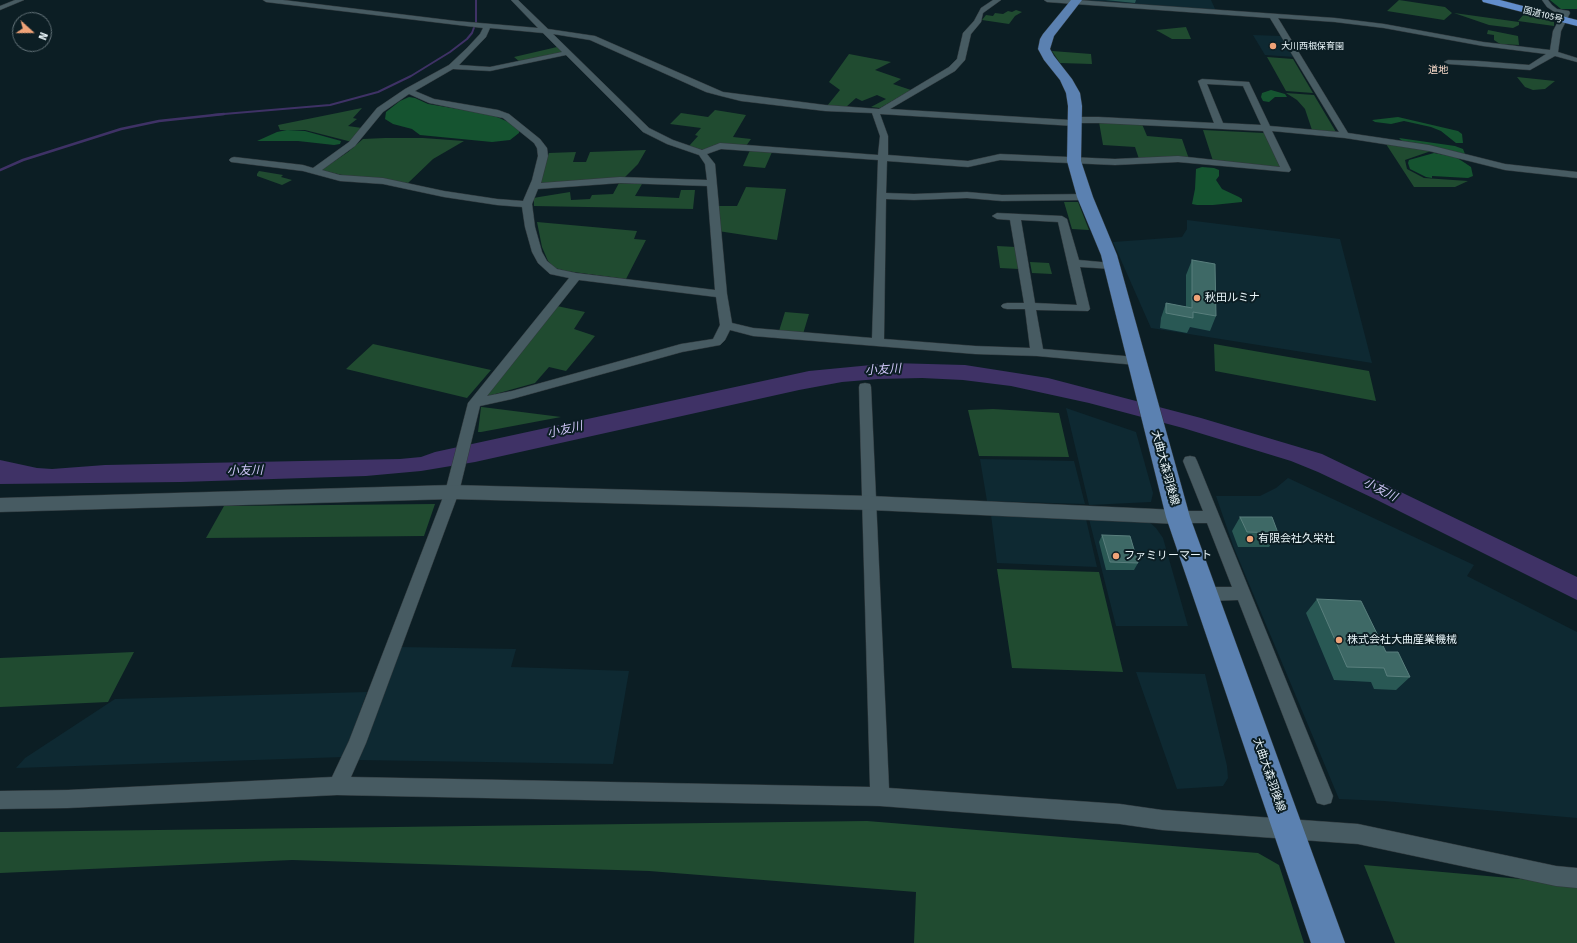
<!DOCTYPE html>
<html>
<head>
<meta charset="utf-8">
<style>
	body { margin:0 }
	#map { position:relative; width:1577px; height:943px; overflow:hidden; background:#0c1e24; font-family:"Fira Sans",sans-serif }
	canvas { display:block }
	.north { position:absolute; left:12px; top:12px; width:40px; height:40px; box-sizing:border-box; background:#0c1e24; border:1px solid #65747a; border-radius:50%; rotate:111deg; font-size:11px; font-weight:700; line-height:16px; text-align:center; color:#eaf6fa }
	.north::after { content:''; display:block; margin:auto; width:14px; height:18px; background:#f0a378; clip-path:polygon(50% 0,100% 100%,50% 72%,0 100%) }
</style>
</head>
<body>
<div id="map">
<canvas width="1577" height="943"></canvas>
<div class="north">N</div>
</div>
<script>
const g = document.querySelector('canvas').getContext('2d');
g.lineJoin = 'round';
function paint(path, color) {
  g.fillStyle = color;
  g.fill(path, 'evenodd');
}
function shape(rows) {
  const path = new Path2D();
  for (const r of rows) {
    path.moveTo(r[0], r[1]);
    for (let i = 2; i < r.length; i += 2) path.lineTo(r[i], r[i + 1]);
  }
  return path;
}
function strokePath(path, color, width, dash) {
  g.strokeStyle = color;
  g.lineWidth = width;
  g.lineCap = dash ? 'butt' : 'round';
  g.setLineDash(dash || []);
  g.stroke(path);
}
function write(font, color, halo, rows, align = 'center') {
  g.font = font + ' "Fira Sans","Noto Sans JP",sans-serif';
  g.lineWidth = 4;
  g.setLineDash([]);
  g.textBaseline = 'middle';
  g.strokeStyle = halo;
  g.fillStyle = color;
  for (const [text, x, y, turn = 0] of rows) {
    g.save();
    g.translate(x, y);
    g.rotate((+turn || 0) * Math.PI / 180);
    g.textAlign = isNaN(turn) ? turn : align;
    if (halo) g.strokeText(text, 0, 0);
    g.fillText(text, 0, 0);
    g.restore();
  }
}
const built = shape([
	[1082,0,1211,0,1216,11,1081,1],
	[1253,35,1281,36,1294,57,1265,55],
	[1187,220,1340,239,1372,363,1151,328,1113,242,1182,237,1187,229],
	[1066,408,1136,432,1153,493,1151,502,1089,505],
	[980,459,1074,461,1085,504,987,501],
	[1288,478,1474,565,1467,576,1577,632,1577,818,1384,801,1339,799,1234,548,1216,496,1260,496,1276,488],
	[991,515,1086,519,1097,567,997,563],
	[1089,519,1148,521,1156,528,1163,538,1188,626,1116,626],
	[400,647,516,649,511,667,629,671,613,764,358,760],
	[1136,672,1205,674,1227,766,1228,778,1223,786,1177,789],
	[367,692,344,757,16,768,25,758,115,699]
]);
const green = shape([
	[1399,0,1445,7,1452,13,1444,20,1387,11],
	[1016,10,1022,12,1015,16,1009,24,982,20,986,15,993,16,995,13,1003,14,1008,11,1012,12],
	[1454,13,1519,22,1519,25,1513,28,1489,25],
	[1524,14,1554,22,1554,26,1518,21],
	[1186,27,1191,39,1172,39,1156,30],
	[1488,30,1518,36,1519,45,1500,44,1494,40,1494,35,1487,34],
	[557,47,562,52,520,62,514,57],
	[1052,51,1091,54,1092,64,1060,63],
	[849,54,891,62,875,70,901,79,893,84,911,90,880,108,871,107,886,99,877,95,862,101,856,98,846,107,827,106,840,90,829,82],
	[1267,57,1293,59,1313,93,1286,91],
	[1517,77,1555,81,1545,89,1533,90,1525,87],
	[1286,93,1314,95,1336,132,1312,130,1305,109,1297,100],
	[362,108,353,118,357,119,348,126,362,128,352,142,305,130,280,130,278,125],
	[715,110,746,115,733,137,751,139,746,146,717,144,703,150,689,146,698,136,695,135,701,128,670,124,681,113,708,117],
	[1099,122,1142,124,1147,136,1182,139,1189,159,1139,159,1135,147,1103,145],
	[1203,130,1264,133,1280,167,1213,161],
	[385,138,423,138,464,141,433,159,408,183,346,176,321,170,348,152,363,139],
	[1386,144,1431,151,1405,160,1407,169,1424,178,1468,181,1455,187,1414,187],
	[646,150,638,164,623,179,538,185,549,153,576,152,573,162,586,162,590,152],
	[750,150,772,152,765,168,743,166],
	[259,171,283,175,281,177,292,180,282,185,257,176,257,174],
	[619,183,642,184,635,196,679,198,681,190,695,190,693,209,534,206,534,198,539,197,570,192,571,200,590,199,592,195,613,194],
	[746,187,786,189,777,240,718,231,717,206,737,206],
	[1064,202,1078,202,1089,230,1072,229],
	[537,222,637,231,634,239,646,240,626,279,566,271,555,268,548,261,542,247],
	[997,246,1016,247,1019,269,1000,268],
	[1030,262,1049,263,1052,274,1032,273],
	[557,306,585,312,574,329,595,336,566,371,549,367,535,383,481,398],
	[785,312,809,314,803,334,779,331],
	[373,344,491,370,467,398,346,369],
	[1214,344,1369,371,1376,401,1215,371],
	[481,407,482,407,561,417,481,432,478,432],
	[993,409,1059,413,1069,457,979,456,968,410],
	[435,504,424,536,206,538,224,506],
	[997,569,1099,572,1123,672,1012,668],
	[134,652,108,702,0,707,0,658],
	[867,821,1258,853,1279,865,1304,943,914,943,916,892,649,871,292,860,0,873,0,832],
	[1364,865,1577,884,1577,943,1395,943]
]);
const forest = shape([
	[1550,0,1577,0,1577,9,1561,9],
	[1271,90,1285,94,1287,97,1275,97,1269,102,1263,101,1261,97,1262,93],
	[409,97,415,98,428,104,482,113,497,117,513,124,519,130,519,133,510,140,492,142,420,135,412,129,393,124,385,119,386,112,400,101],
	[1398,117,1458,131,1462,134,1463,143,1456,143,1441,131,1431,127,1404,121,1391,124,1375,122,1372,120],
	[287,130,305,131,341,141,340,144,334,145,298,141,257,141,277,132],
	[1399,138,1455,146,1463,149,1465,154,1402,141],
	[1434,153,1455,157,1462,161,1471,167,1473,176,1468,178,1432,176,1432,178,1426,177,1410,169,1408,163,1409,160],
	[1202,167,1214,168,1219,170,1219,176,1216,180,1222,189,1239,197,1242,199,1242,202,1213,205,1197,205,1192,204,1195,189,1196,169]
]);
const water = shape([
	[892,363,965,365,1048,378,1201,418,1322,454,1577,577,1577,600,1375,499,1318,472,1291,461,1183,428,1089,403,1011,386,963,380,922,378,878,379,842,382,799,390,475,462,421,471,366,476,181,482,0,484,0,460,37,468,52,469,105,465,400,459,421,457,435,452,809,371]
]);
const streamFar1 = shape([
	[212,115,330,105,378,92,411,76,450,52,467,39,472,33,476,22,476,0]
]);
const stream = shape([
	[0,170,23,160,121,129,159,121,224,114]
]);
const minor = shape([
	[15,0,24,0,0,10,0,6,15,0],
	[263,0,283,0,456,21,538,28,511,0,518,0,548,29,595,36,723,92,825,105,879,109,949,67,957,59,963,33,974,21,981,8,993,0,1001,0,983,13,981,22,971,34,965,60,955,71,890,109,1070,120,1074,117,1099,117,1214,123,1198,81,1202,79,1249,82,1270,126,1339,132,1270,18,1047,2,1044,0,1077,0,1335,18,1384,24,1483,42,1550,50,1553,31,1562,14,1553,11,1547,7,1542,0,1548,0,1552,5,1557,9,1569,11,1570,13,1561,31,1558,52,1577,58,1577,62,1555,56,1530,70,1448,64,1444,62,1448,60,1478,61,1529,65,1546,54,1483,46,1384,28,1335,22,1278,18,1348,133,1429,145,1505,164,1577,172,1577,178,1505,170,1429,151,1345,138,1272,131,1291,170,1289,172,1178,162,1115,165,1000,160,968,167,887,161,886,193,914,194,967,192,1002,195,1085,194,1090,197,1085,200,1002,201,967,198,914,200,886,199,884,339,975,346,1030,348,1025,309,1007,309,1003,308,1001,306,1003,304,1007,303,1024,303,1010,220,997,219,992,216,997,213,1062,216,1067,219,1079,260,1112,263,1117,266,1112,269,1080,267,1090,309,1088,311,1036,310,1043,349,1136,357,1140,358,1142,361,1140,364,1136,365,1037,356,975,354,753,336,730,330,725,340,720,345,682,352,512,399,480,406,459,492,366,743,351,777,870,787,859,387,860,384,865,383,870,384,871,387,889,788,1120,804,1162,810,1358,824,1556,866,1577,868,1577,888,1556,886,1358,844,1162,830,1120,824,880,806,337,795,68,808,0,809,0,791,68,790,332,777,349,741,445,492,468,403,569,278,550,274,538,263,532,252,525,227,522,207,497,205,444,197,383,184,340,181,303,171,231,162,229,160,231,158,234,157,303,165,313,168,349,142,377,108,405,89,449,65,467,48,480,34,483,28,266,2,263,0],
	[490,28,543,33,562,52,490,67,459,65,486,37,490,28],
	[553,34,590,40,706,92,721,96,741,101,825,111,872,113,880,136,878,155,720,143,702,150,673,140,649,128,553,34],
	[566,55,643,132,667,144,699,155,705,164,707,180,620,177,541,183,548,156,547,148,540,139,509,114,498,110,434,99,415,91,453,69,490,71,566,55],
	[1207,84,1243,86,1261,125,1223,123,1207,84],
	[409,94,429,103,503,118,534,143,537,148,538,156,532,180,523,201,497,199,444,191,383,178,340,175,322,170,355,146,383,112,409,94],
	[880,114,1074,126,1077,125,1078,123,1099,123,1263,131,1280,167,1178,156,1115,159,1000,154,968,161,888,155,888,136,880,114],
	[721,149,878,160,872,338,753,328,732,323,727,294,715,164,707,154,721,149],
	[620,183,707,186,715,290,576,273,557,269,547,261,542,252,535,227,532,204,538,189,620,183],
	[1021,220,1058,222,1077,305,1035,303,1021,220],
	[579,280,716,297,720,325,713,339,681,344,512,391,487,396,579,280],
	[1190,456,1195,457,1197,461,1333,796,1331,803,1324,805,1317,803,1238,600,1206,601,1200,599,1198,594,1200,589,1206,587,1232,587,1207,523,1178,523,1173,521,1171,517,1173,513,1178,511,1203,511,1183,461,1185,457,1190,456]
]);
const tertiary = shape([
	[452,485,870,496,1178,510,1185,512,1187,517,1185,522,1178,524,870,510,452,499,0,512,0,498,452,485]
]);
const primary = shape([
	[1071,0,1082,0,1054,36,1050,49,1054,56,1072,79,1080,93,1082,106,1081,161,1093,197,1117,255,1190,517,1345,943,1311,943,1166,517,1101,255,1077,197,1067,161,1068,106,1066,93,1060,80,1044,60,1038,49,1040,39,1043,34,1071,0]
]);
const trunk = shape([
	[1482,0,1500,0,1577,20,1577,26,1483,2,1482,0]
]);
const wall = shape([
	[1105,0,1136,0,1135,3],
	[1192,260,1216,316,1210,331,1190,327,1187,333,1160,328,1161,318,1166,303,1186,307,1186,275],
	[1240,517,1278,533,1269,547,1238,547,1232,531],
	[1102,535,1138,563,1134,570,1106,570,1099,542],
	[1317,599,1386,652,1410,677,1396,690,1374,689,1371,682,1334,680,1306,613]
]);
const building = shape([
	[1192,260,1215,264,1216,316,1193,312,1193,318,1166,313,1166,303,1192,308,1192,260],
	[1240,517,1272,517,1278,533,1247,532,1240,517],
	[1102,535,1130,536,1138,563,1110,562,1102,535],
	[1317,599,1361,601,1386,652,1398,652,1410,677,1387,676,1384,668,1347,667,1317,599]
]);
const markers = [
	[1273,46,4,"#f0a378"],
	[1197,298,4,"#f0a378"],
	[1250,539,4,"#f0a378"],
	[1116,556,4,"#f0a378"],
	[1339,640,4,"#f0a378"]
];
const farStreetnames = [
	["国道105号",1543,15,14]
];
const farPoinames = [
	["大川西根保育園",1281,46]
];
const farNeighbourhoodnames = [
	["道地",1438,70]
];
const poiNames = [
	["秋田ルミナ",1205,298],
	["有限会社久栄社",1258,539],
	["ファミリーマート",1124,556],
	["株式会社大曲産業機械",1347,640]
];
const streetNames = [
	["大曲大森羽後線",1165,468,75],
	["大曲大森羽後線",1269,775,71]
];
const waterNames = [
	["小友川",883,370,-4],
	["小友川",565,430,-13],
	["小友川",245,471,-1],
	["小友川",1380,490,27]
];
paint(built, '#0e2932');
paint(green, '#204b30');
paint(forest, '#155430');
paint(water, '#3f3266');
strokePath(streamFar1, '#3f3266', 2);
strokePath(stream, '#3f3266', 2.5);
strokePath(minor, '#2f383c', 1);
strokePath(tertiary, '#2f383c', 1);
strokePath(primary, '#2f383c', 1);
strokePath(trunk, '#2f383c', 1);
paint(minor, '#475b62');
paint(tertiary, '#475b62');
paint(primary, '#5b81b1');
paint(trunk, '#628ecc');
paint(wall, '#295854');
paint(building, '#3e6966');
strokePath(building, '#597f7d', 1);
for (const [x, y, r, color] of markers) {
  const dot = new Path2D();
  dot.arc(x, y, r, 0, 2 * Math.PI);
  g.fillStyle = color;
  g.fill(dot);
  strokePath(dot, '#0c1e24', 1.5);
}
write('9px', '#eaf6fa', '#0c1e24', farStreetnames);
write('9px', '#eaf6fa', '#0c1e24', farPoinames, 'left');
write('10px', '#f7d9c9', '#0c1e24', farNeighbourhoodnames);
write('11px', '#eaf6fa', '#0c1e24', poiNames, 'left');
write('11px', '#eaf6fa', '#0c1e24', streetNames);
write('italic 12px', '#d0c7f9', '#0c1e24', waterNames);
</script>
</body>
</html>
